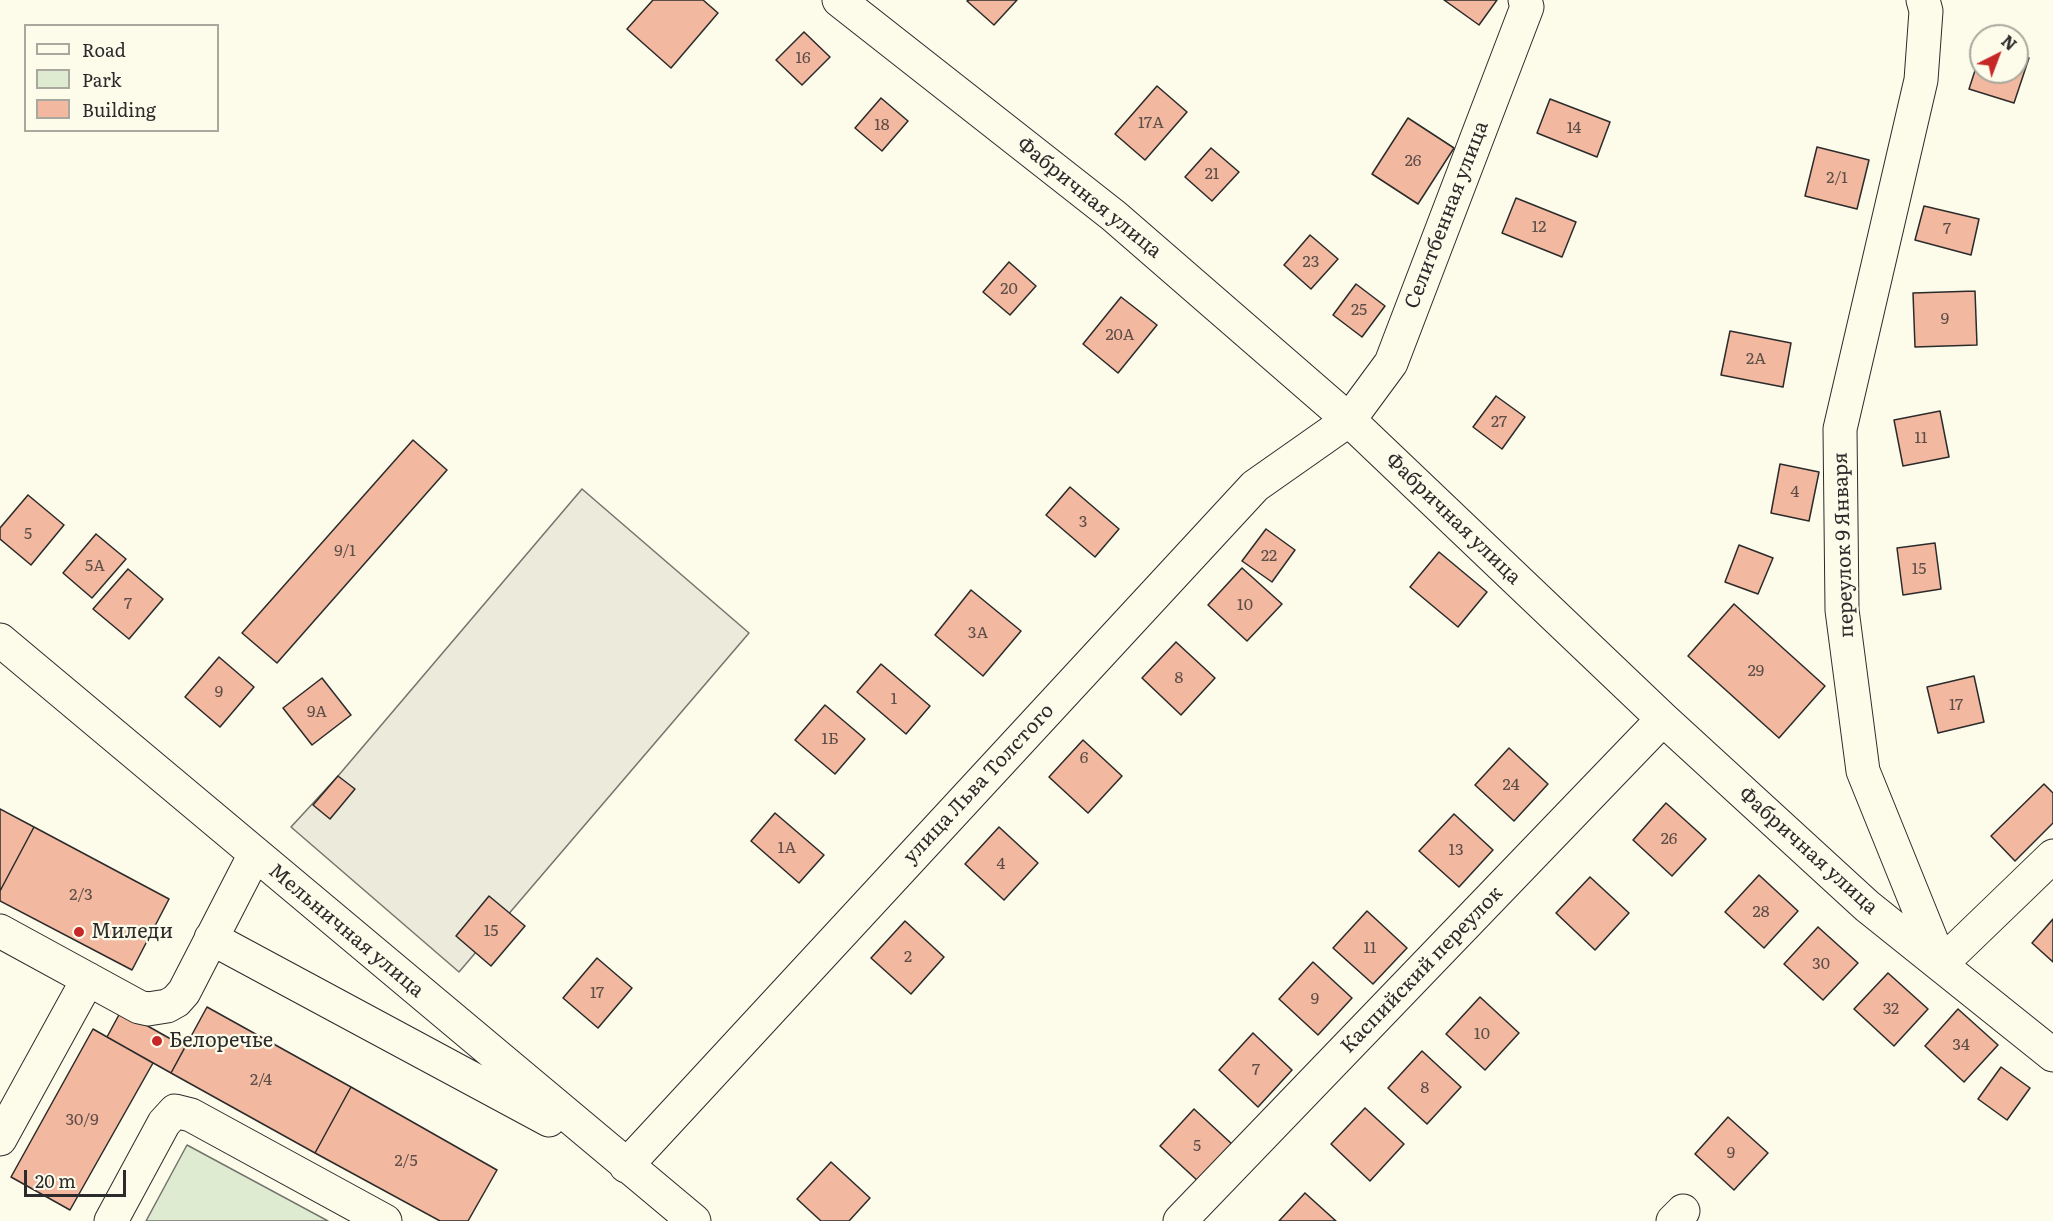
<!DOCTYPE html>
<html>
<head>
<meta charset="utf-8">
<style>
	body { margin:0 }
	#map { position:relative; width:2053px; height:1221px; overflow:hidden; background:#fdfbea; font-family:Literata,serif }
	canvas { display:block }
	.legend { position:absolute; left:24px; top:24px; width:195px; height:108px; box-sizing:border-box; background:#fdfbea; border:2px solid #a9a89e; margin:0; padding:8px 10px; list-style:none; font-size:18px; color:#2b2b2b }
	.legend li { display:flex; align-items:center; gap:12px; height:30px }
	.legend b { width:30px; border:2px solid #a9a89e }
	.north { position:absolute; left:1969px; top:24px; width:60px; height:60px; box-sizing:border-box; background:#fdfbea; border:2px solid #a9a89e; border-radius:50%; rotate:42deg; font-size:16px; font-weight:700; line-height:24px; text-align:center; color:#2b2b2b }
	.north::after { content:''; display:block; margin:auto; width:21px; height:27px; background:#c62828; clip-path:polygon(50% 0,100% 100%,50% 72%,0 100%) }
	.scale { position:absolute; left:24px; top:1170px; width:102px; height:27px; box-sizing:border-box; border:3px solid #2b2b2b; border-top:0; padding-left:8px; font-size:18px; line-height:21px; white-space:nowrap; color:#2b2b2b; -webkit-text-stroke:4px #fdfbea; paint-order:stroke }
</style>
</head>
<body>
<div id="map">
<canvas width="2053" height="1221"></canvas>
<ul class="legend">
<li><b style="height:8px;background:#fdfbea"></b>Road</li>
<li><b style="height:16px;background:#deebd1"></b>Park</li>
<li><b style="height:16px;background:#f2b8a0"></b>Building</li>
</ul>
<div class="north">N</div>
<div class="scale">20 m</div>
</div>
<script>
const g = document.querySelector('canvas').getContext('2d');
g.lineJoin = 'round';
function paint(path, color) {
  g.fillStyle = color;
  g.fill(path, 'evenodd');
}
function shape(rows) {
  const path = new Path2D();
  for (const r of rows) {
    path.moveTo(r[0], r[1]);
    for (let i = 2; i < r.length; i += 2) path.lineTo(r[i], r[i + 1]);
  }
  return path;
}
function strokePath(path, color, width, dash) {
  g.strokeStyle = color;
  g.lineWidth = width;
  g.lineCap = dash ? 'butt' : 'round';
  g.setLineDash(dash || []);
  g.stroke(path);
}
function write(font, color, halo, rows, align = 'center') {
  g.font = font + ' Literata,serif';
  g.lineWidth = 4.5;
  g.setLineDash([]);
  g.textBaseline = 'middle';
  g.strokeStyle = halo;
  g.fillStyle = color;
  for (const [text, x, y, turn = 0] of rows) {
    g.save();
    g.translate(x, y);
    g.rotate((+turn || 0) * Math.PI / 180);
    g.textAlign = isNaN(turn) ? turn : align;
    if (halo) g.strokeText(text, 0, 0);
    g.fillText(text, 0, 0);
    g.restore();
  }
}
const green = shape([
	[187,1145,328,1221,146,1221,187,1145]
]);
const parking = shape([
	[582,489,749,633,459,972,291,827,338,776,582,489]
]);
const building = shape([
	[653,0,703,0,718,13,671,68,627,29,653,0],
	[969,0,1017,0,994,25,967,1,969,0],
	[1444,0,1497,0,1479,25,1444,0],
	[804,32,830,57,802,85,776,60,804,32],
	[1981,52,1981,72,2017,72,2017,55,2029,58,2014,103,1969,89,1981,52],
	[1157,86,1187,112,1145,160,1115,134,1157,86],
	[881,98,908,121,882,151,855,128,881,98],
	[1550,99,1610,122,1597,157,1537,133,1550,99],
	[1408,118,1454,148,1418,204,1372,174,1408,118],
	[1817,147,1869,160,1857,209,1805,196,1817,147],
	[1211,148,1239,172,1212,201,1185,177,1211,148],
	[1516,198,1576,222,1562,257,1502,233,1516,198],
	[1924,206,1979,219,1971,255,1915,240,1924,206],
	[1310,235,1338,259,1311,289,1284,265,1310,235],
	[1009,262,1036,286,1010,315,983,292,1009,262],
	[1356,284,1385,306,1362,337,1333,315,1356,284],
	[1975,291,1977,345,1915,347,1913,293,1975,291],
	[1121,297,1157,325,1118,373,1083,344,1121,297],
	[1730,331,1791,343,1783,387,1721,375,1730,331],
	[1496,396,1525,417,1502,449,1473,427,1496,396],
	[1940,411,1949,457,1903,466,1894,420,1940,411],
	[413,440,447,470,277,663,242,633,413,440],
	[1780,464,1819,472,1809,521,1771,513,1780,464],
	[1070,487,1119,529,1095,557,1046,515,1070,487],
	[28,495,64,525,31,565,0,539,0,528,28,495],
	[1266,529,1295,550,1272,582,1242,561,1266,529],
	[96,534,126,559,92,598,63,573,96,534],
	[1935,543,1941,589,1903,595,1897,548,1935,543],
	[1739,545,1773,558,1758,594,1725,582,1739,545],
	[1439,552,1487,592,1458,627,1410,587,1439,552],
	[1242,568,1282,604,1247,641,1208,605,1242,568],
	[128,569,163,599,129,639,93,609,128,569],
	[971,590,1021,631,983,676,935,635,971,590],
	[1734,604,1825,686,1779,738,1688,656,1734,604],
	[1176,642,1215,678,1181,715,1142,678,1176,642],
	[219,657,254,687,220,727,185,697,219,657],
	[881,664,930,706,906,734,857,692,881,664],
	[1974,676,1984,722,1938,733,1927,687,1974,676],
	[322,678,351,715,312,745,283,708,322,678],
	[825,705,865,739,835,774,795,740,825,705],
	[1083,740,1122,776,1088,813,1049,777,1083,740],
	[1509,748,1548,784,1514,821,1475,785,1509,748],
	[338,776,355,789,330,819,313,805,338,776],
	[2044,784,2053,793,2053,823,2015,861,1991,836,2044,784],
	[1666,803,1706,839,1672,876,1633,840,1666,803],
	[0,809,34,827,0,891,0,809],
	[775,813,824,855,799,883,751,841,775,813],
	[1454,814,1493,850,1459,887,1419,851,1454,814],
	[34,827,169,899,132,970,0,901,0,891,34,827],
	[999,827,1038,863,1004,900,965,864,999,827],
	[1759,875,1798,911,1764,948,1725,912,1759,875],
	[1590,877,1629,913,1595,950,1556,913,1590,877],
	[489,896,525,926,491,966,456,936,489,896],
	[1367,911,1407,948,1373,984,1333,948,1367,911],
	[2053,919,2053,962,2032,943,2053,919],
	[905,921,944,957,911,994,871,958,905,921],
	[1818,927,1858,963,1823,1000,1784,964,1818,927],
	[597,958,632,988,598,1028,563,998,597,958],
	[1313,962,1352,998,1318,1035,1279,999,1313,962],
	[1888,973,1928,1009,1894,1046,1854,1009,1888,973],
	[1480,997,1519,1033,1485,1070,1446,1034,1480,997],
	[207,1007,351,1087,315,1153,171,1073,207,1007],
	[1958,1009,1998,1045,1964,1082,1925,1046,1958,1009],
	[121,1011,185,1047,171,1073,107,1037,121,1011],
	[93,1029,153,1063,70,1210,11,1177,93,1029],
	[1253,1033,1292,1070,1258,1107,1219,1070,1253,1033],
	[1422,1051,1461,1087,1427,1124,1388,1088,1422,1051],
	[2001,1067,2030,1088,2007,1120,1978,1099,2001,1067],
	[351,1087,497,1170,468,1221,440,1221,315,1153,351,1087],
	[1365,1108,1404,1144,1370,1181,1331,1144,1365,1108],
	[1194,1109,1233,1145,1199,1182,1160,1146,1194,1109],
	[1728,1117,1768,1153,1734,1190,1695,1154,1728,1117],
	[831,1162,870,1198,849,1221,821,1221,797,1199,831,1162],
	[1305,1193,1336,1221,1279,1221,1305,1193]
]);
const minor = shape([
	[839,0,1114,216,1349,420,1663,719,1867,906,2053,1055],
	[1923,0,1926,11,1921,80,1840,429,1842,610,1863,771,1941,964,2053,856],
	[0,640,694,1221],
	[0,931,139,1007,148,1009,167,1006,176,1001,184,992,255,854],
	[211,938,549,1120],
	[0,1139,88,979],
	[626,1166,1255,486,1349,420,1391,363,1527,7,1525,0],
	[111,1221,164,1123,175,1111,191,1115,385,1221],
	[1180,1221,1663,719],
	[1673,1221,1683,1211]
]);
const markers = [
	[79,932,6,"#c62828"],
	[157,1041,6,"#c62828"]
];
const numberNames = [
	["16",803,58],
	["17А",1151,123],
	["18",882,125],
	["14",1574,128],
	["26",1413,161],
	["21",1212,174],
	["2/1",1837,178],
	["12",1539,227],
	["7",1947,229],
	["23",1311,262],
	["20",1009,289],
	["25",1359,310],
	["9",1945,319],
	["20А",1120,335],
	["2А",1756,359],
	["27",1499,422],
	["11",1921,438],
	["4",1795,492],
	["3",1083,522],
	["5",28,534],
	["9/1",345,551],
	["22",1269,556],
	["5А",95,566],
	["15",1919,569],
	["7",128,604],
	["10",1245,605],
	["3А",978,633],
	["29",1756,671],
	["8",1179,678],
	["9",219,692],
	["1",894,699],
	["17",1956,705],
	["9А",317,712],
	["1Б",830,739],
	["6",1084,758],
	["24",1511,785],
	["26",1669,839],
	["1А",787,848],
	["13",1456,850],
	["4",1001,864],
	["2/3",81,895],
	["28",1761,912],
	["15",491,931],
	["11",1370,948],
	["2",908,957],
	["30",1821,964],
	["17",597,993],
	["9",1315,999],
	["32",1891,1009],
	["10",1482,1034],
	["34",1961,1045],
	["7",1256,1070],
	["2/4",261,1080],
	["8",1425,1088],
	["30/9",82,1120],
	["5",1197,1146],
	["9",1731,1153],
	["2/5",406,1161]
];
const streetNames = [
	["Фабричная улица",1089,198,39],
	["Селитбенная улица",1447,215,-69],
	["Фабричная улица",1453,519,44],
	["переулок 9 Января",1844,545,-92],
	["улица Льва Толстого",979,784,-47],
	["Фабричная улица",1808,851,42],
	["Мельничная улица",346,931,40],
	["Каспийский переулок",1422,970,-46]
];
const poiNames = [
	["Миледи",91,932],
	["Белоречье",169,1041]
];
paint(green, '#deebd1');
strokePath(green, '#74746e', 1.5);
paint(parking, '#eceadb');
strokePath(parking, '#74746e', 1.5);
paint(building, '#f2b8a0');
strokePath(building, '#2b2b2b', 1.5);
strokePath(minor, '#2b2b2b', 35);
strokePath(minor, '#fdfbea', 33);
for (const [x, y, r, color] of markers) {
  const dot = new Path2D();
  dot.arc(x, y, r, 0, 2 * Math.PI);
  g.fillStyle = color;
  g.fill(dot);
  strokePath(dot, '#fdfbea', 2);
}
write('16px', '#5d4e48', null, numberNames);
write('20px', '#2b2b2b', '#fdfbea', streetNames);
write('20px', '#2b2b2b', '#fdfbea', poiNames, 'left');
</script>
</body>
</html>
